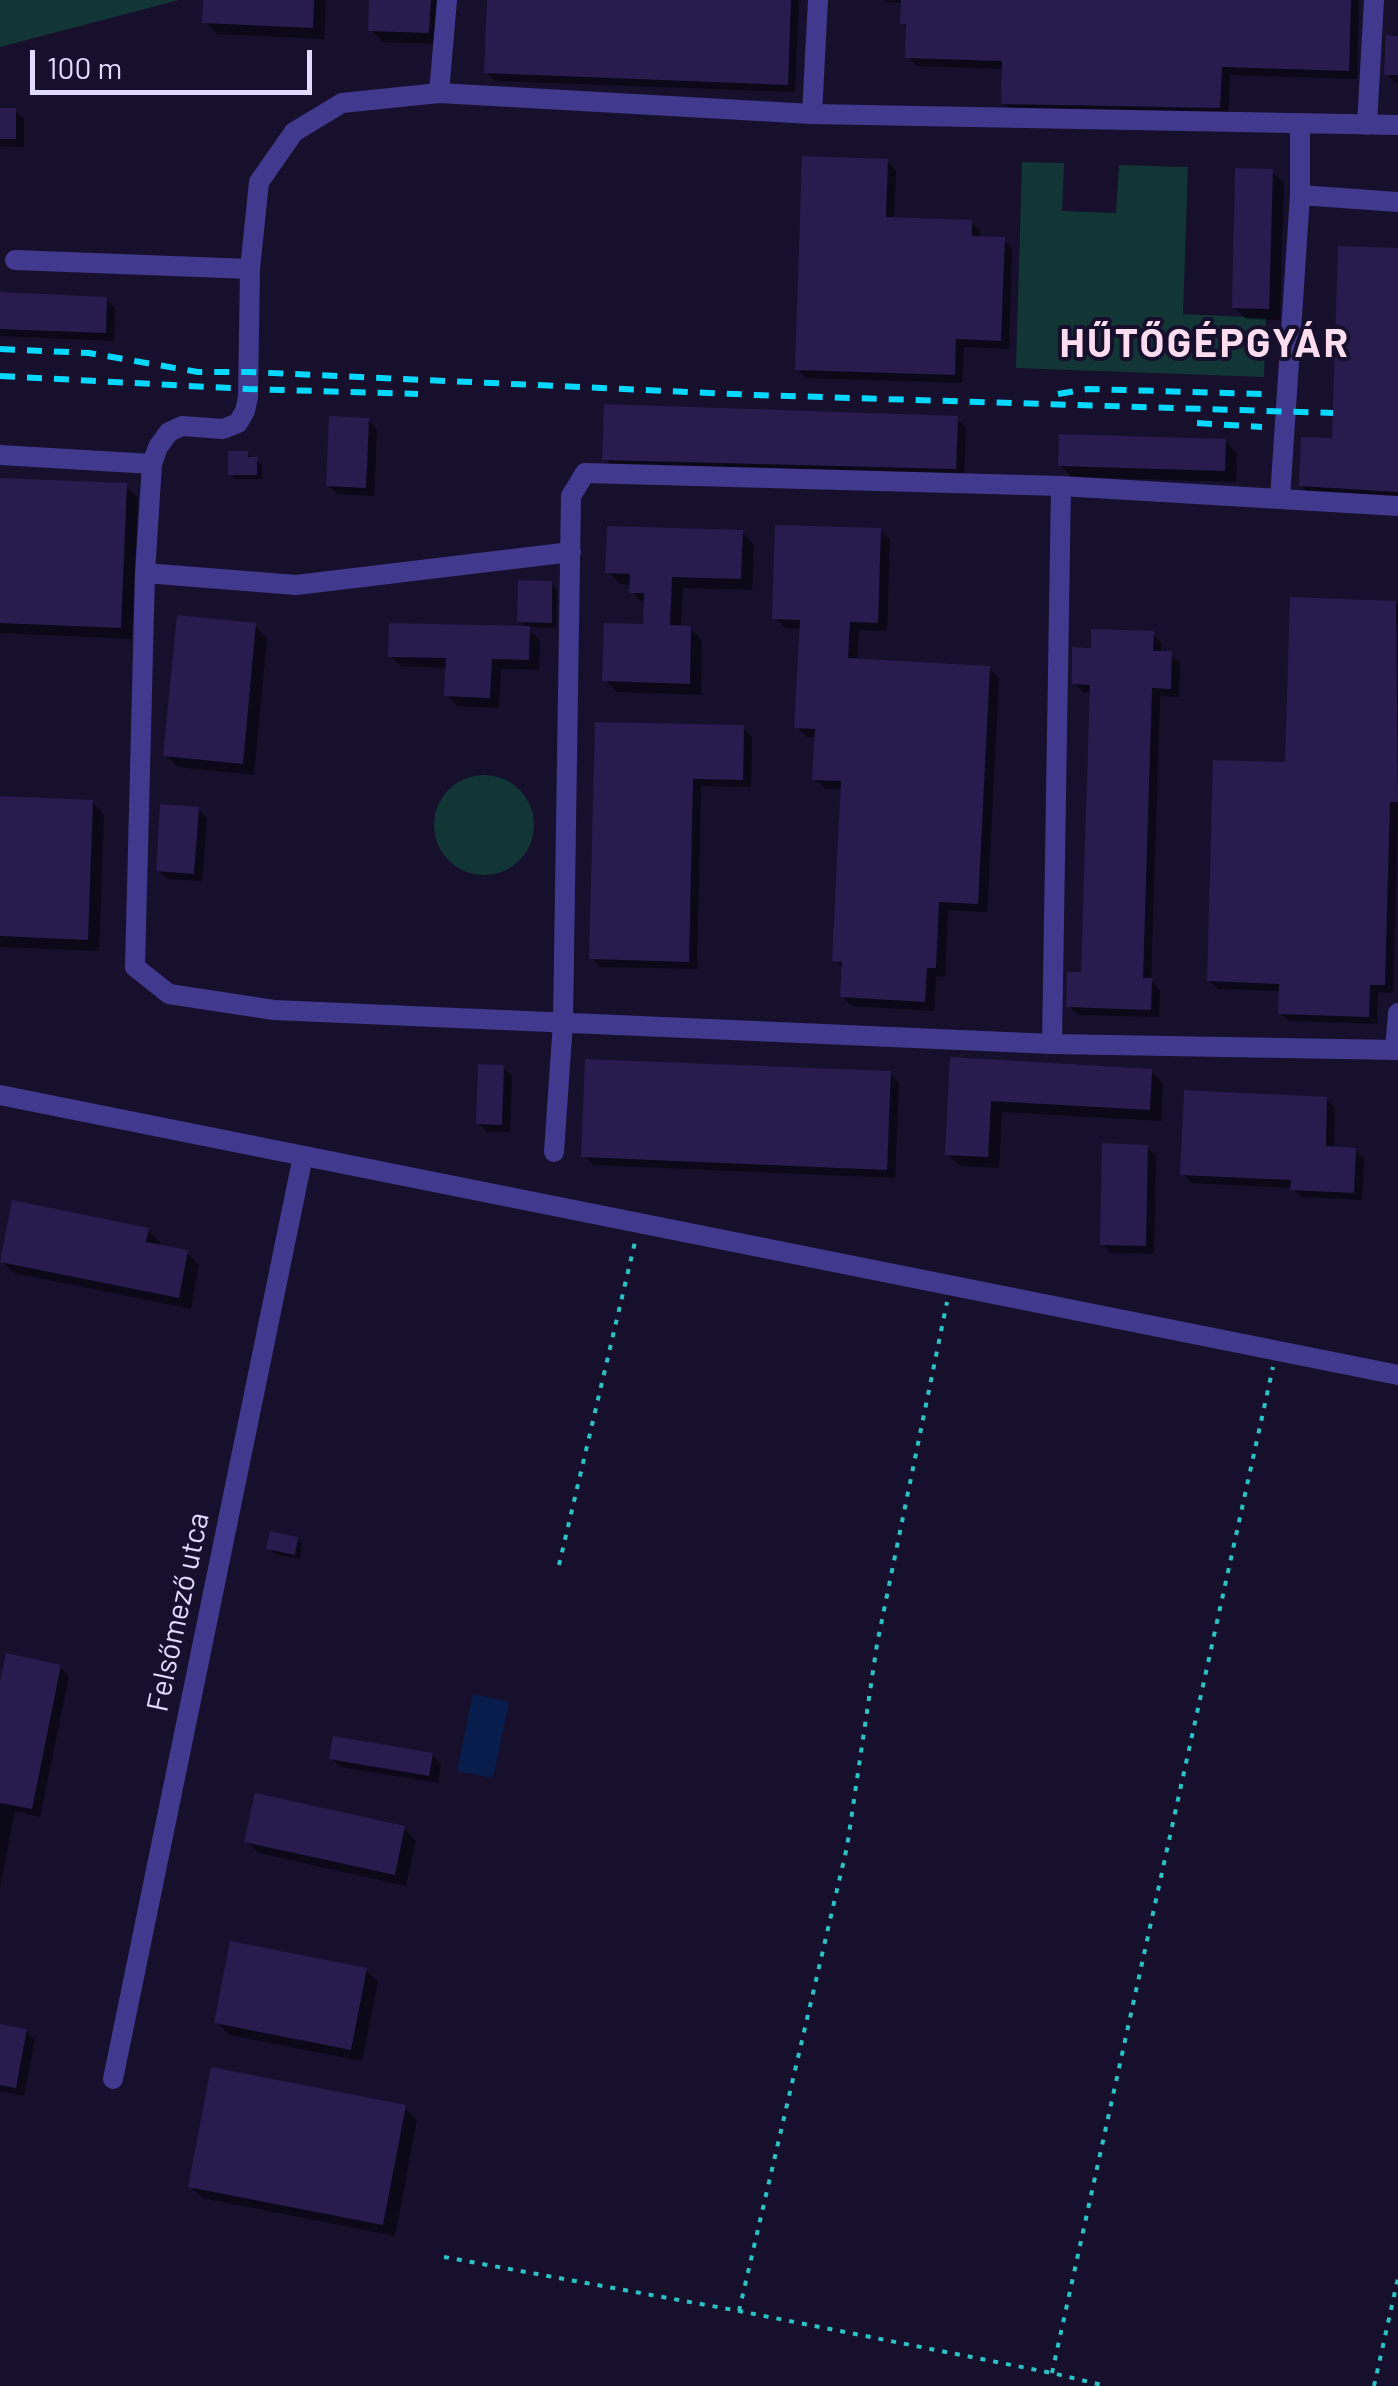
<!DOCTYPE html>
<html>
<head>
<meta charset="utf-8">
<style>
	body { margin:0 }
	#map { position:relative; width:1398px; height:2386px; overflow:hidden; background:#16102c; font-family:Barlow,sans-serif }
	canvas { display:block }
	.scale { position:absolute; left:30px; top:50px; width:282px; height:45px; box-sizing:border-box; border:5px solid #e1dbff; border-top:0; padding-left:12px; font-size:30px; line-height:35px; white-space:nowrap; color:#e1dbff; -webkit-text-stroke:8px #16102c; paint-order:stroke }
</style>
</head>
<body>
<div id="map">
<canvas width="1398" height="2386"></canvas>
<div class="scale">100 m</div>
</div>
<script>
const g = document.querySelector('canvas').getContext('2d');
g.lineJoin = 'round';
function paint(path, color) {
  g.fillStyle = color;
  g.fill(path, 'evenodd');
}
function shape(rows) {
  const path = new Path2D();
  for (const r of rows) {
    if (r.length === 3) {
      path.moveTo(r[0] + r[2], r[1]);
      path.arc(r[0], r[1], r[2], 0, 2 * Math.PI);
      continue;
    }
    path.moveTo(r[0], r[1]);
    for (let i = 2; i < r.length; i += 2) path.lineTo(r[i], r[i + 1]);
  }
  return path;
}
function strokePath(path, color, width, dash) {
  g.strokeStyle = color;
  g.lineWidth = width;
  g.lineCap = dash ? 'butt' : 'round';
  g.setLineDash(dash || []);
  g.stroke(path);
}
function write(font, color, halo, rows, align = 'center') {
  g.font = font + ' Barlow,sans-serif';
  g.lineWidth = 8;
  g.setLineDash([]);
  g.textBaseline = 'middle';
  g.strokeStyle = halo;
  g.fillStyle = color;
  for (const [text, x, y, turn = 0] of rows) {
    g.save();
    g.translate(x, y);
    g.rotate((+turn || 0) * Math.PI / 180);
    g.textAlign = isNaN(turn) ? turn : align;
    if (halo) g.strokeText(text, 0, 0);
    g.fillText(text, 0, 0);
    g.restore();
  }
}
const green = shape([
	[0,0,179,0,0,47],
	[1022,162,1064,163,1062,211,1116,213,1119,165,1188,167,1183,314,1266,318,1264,377,1016,368],
	[484,825,50]
]);
const water = shape([
	[473,1694,509,1702,493,1778,457,1771]
]);
const shadow = shape([
	[206,0,326,0,324,39,217,34,205,22],
	[372,0,442,0,441,44,383,42,371,30],
	[489,0,799,0,795,92,495,81,487,72],
	[884,0,1359,0,1357,79,1230,75,1228,116,1012,112,1003,103,1004,69,917,66,908,57,909,29,903,23,903,3,886,2],
	[1398,38,1398,83,1395,82,1386,74],
	[0,110,15,111,24,119,24,147,0,146],
	[887,162,896,170,894,219,971,222,980,231,980,239,1003,240,1012,248,1009,349,964,347,962,383,806,378,798,369],
	[1272,171,1284,183,1280,320,1246,319,1234,307],
	[1398,251,1398,499,1310,494,1301,485,1334,441],
	[0,295,106,299,115,308,114,341,0,336],
	[957,419,966,428,964,477,614,468,605,459],
	[368,420,377,429,374,496,337,494,329,485],
	[1225,441,1237,453,1236,482,1072,477,1060,465],
	[247,454,262,465,262,479,236,479,230,474],
	[0,480,126,486,138,498,132,639,0,633],
	[880,530,890,540,887,631,859,630,857,661,989,668,999,678,987,912,948,910,945,977,936,976,934,1011,852,1006,842,996,844,969,835,960,843,789,825,789,815,779,817,737,807,737,797,727,802,629,785,628,775,618],
	[742,532,754,545,752,590,683,588,681,628,690,628,702,640,701,695,617,692,605,680,645,627,644,604,632,592,632,585,620,584,608,572],
	[551,583,557,589,556,628,527,627,540,640,539,670,501,669,499,708,457,706,447,695,448,668,401,666,390,656,527,629,520,621],
	[1395,603,1398,606,1398,816,1393,993,1378,992,1377,1024,1289,1021,1280,1013,1281,991,1218,989,1209,980,1288,765],
	[255,626,267,638,254,775,178,767,166,755],
	[1152,633,1161,642,1161,653,1171,654,1180,663,1179,697,1160,696,1151,981,1160,990,1159,1017,1078,1015,1069,1006,1084,975,1092,692,1083,692,1074,683,1093,650],
	[597,724,743,728,752,737,751,787,701,786,697,969,600,967,592,958],
	[0,799,92,802,104,815,99,951,0,947],
	[198,809,207,818,202,881,167,879,158,870],
	[953,1060,1151,1071,1163,1083,1161,1121,1002,1112,999,1168,960,1166,947,1154],
	[503,1067,512,1076,510,1132,487,1132,478,1123],
	[890,1074,899,1082,895,1178,593,1165,584,1156],
	[1326,1099,1335,1108,1334,1149,1355,1150,1364,1159,1362,1200,1302,1197,1292,1188,1191,1183,1183,1174],
	[1147,1147,1156,1156,1154,1254,1111,1253,1102,1244],
	[147,1230,160,1242,159,1247,187,1253,199,1265,191,1309,14,1273,2,1261],
	[297,1539,302,1544,300,1559,275,1554,269,1548],
	[60,1667,69,1676,40,1817,15,1811,0,1888,0,1694],
	[432,1755,441,1764,438,1783,340,1767,332,1758],
	[404,1828,416,1841,406,1886,259,1853,247,1841],
	[366,1970,378,1982,362,2061,229,2035,217,2022],
	[0,2026,26,2031,35,2040,24,2096,0,2091],
	[405,2108,417,2120,395,2236,202,2198,190,2186]
]);
const building = shape([
	[203,0,314,0,313,28,202,23],
	[369,0,431,0,429,33,368,31],
	[487,0,791,0,788,85,484,73],
	[901,0,1351,0,1349,71,1222,67,1220,108,1001,104,1002,61,905,58,906,24,900,24],
	[1386,35,1398,36,1398,75,1384,75],
	[0,108,16,108,16,139,0,139],
	[802,156,888,159,886,217,972,220,972,236,1005,237,1001,341,956,339,955,375,795,370],
	[1235,168,1273,169,1269,309,1232,308],
	[1338,246,1398,248,1398,492,1299,486,1301,437,1332,438],
	[0,292,107,297,106,333,0,329],
	[604,404,958,416,956,469,602,460],
	[329,416,369,418,366,488,326,486],
	[1059,434,1226,439,1225,471,1058,466],
	[228,451,248,451,248,457,257,457,257,475,228,475],
	[0,478,127,483,121,628,0,623],
	[775,525,881,528,878,623,850,622,848,658,990,666,978,904,939,902,936,968,927,968,925,1002,840,997,842,962,832,961,841,781,812,780,815,729,794,728,800,620,772,619],
	[607,526,743,530,741,579,672,577,670,625,691,626,690,684,602,681,604,623,643,624,644,593,629,593,630,574,605,573],
	[518,580,552,581,552,623,517,622],
	[1290,597,1396,601,1398,802,1390,802,1385,985,1370,985,1369,1017,1278,1014,1279,984,1207,981,1213,760,1285,762],
	[177,615,256,623,243,764,163,756],
	[389,623,530,626,529,660,492,659,490,698,444,696,446,658,388,657],
	[1091,629,1154,631,1153,651,1172,651,1171,689,1152,688,1143,978,1152,978,1151,1010,1066,1007,1067,972,1081,972,1090,685,1072,684,1072,647,1091,648],
	[595,722,744,725,743,780,693,779,689,962,589,959],
	[0,796,93,800,88,940,0,936],
	[160,804,199,807,194,874,156,871],
	[950,1057,1152,1069,1150,1110,991,1101,988,1157,945,1155],
	[585,1059,891,1071,887,1170,581,1157],
	[478,1064,504,1065,502,1125,476,1124],
	[1184,1090,1327,1097,1326,1146,1356,1148,1354,1193,1290,1190,1291,1180,1180,1175],
	[1102,1143,1148,1145,1146,1246,1100,1245],
	[12,1200,149,1228,146,1242,188,1250,179,1298,0,1262],
	[270,1531,298,1537,295,1555,266,1549],
	[6,1653,61,1665,32,1809,0,1803,0,1681],
	[333,1736,433,1753,429,1776,329,1759],
	[255,1793,405,1826,395,1875,244,1842],
	[230,1941,367,1968,351,2050,214,2023],
	[0,2024,27,2029,16,2088,0,2085],
	[211,2067,406,2105,383,2225,188,2187]
]);
const path = shape([
	[559,1565,635,1242],
	[444,2257,739,2311,1052,2373,1106,2386],
	[739,2311,847,1847,877,1644,947,1302],
	[1052,2373,1273,1367],
	[1374,2386,1398,2278]
]);
const minor = shape([
	[439,93,447,0],
	[812,114,818,0],
	[1367,125,1374,0],
	[1398,125,812,114,439,93,342,103,294,132,259,182,250,269,248,397,245,411,238,423,223,429,182,426,169,432,158,447,152,464,145,573,135,967,169,994,274,1010,1052,1044,1398,1050],
	[1300,195,1398,202],
	[15,260,250,269],
	[0,455,152,464],
	[1280,498,1300,195,1300,124],
	[145,573,296,585,571,552],
	[1052,1044,1061,486],
	[1395,1050,1398,1013],
	[0,1095,1398,1375],
	[554,1152,563,1022,571,496,585,473,1061,486,1398,506],
	[113,2079,303,1156]
]);
const rail = shape([
	[0,349,89,353,198,372,249,372,756,395,1333,413],
	[0,376,248,389,418,394],
	[1058,394,1088,389,1263,394],
	[1197,423,1262,427]
]);
const streetNames = [
	["Felsőmező utca",178,1612,-78]
];
const districtNames = [
	["HŰTŐGÉPGYÁR",1205,344]
];
paint(green, '#123536');
paint(water, '#081d4c');
paint(shadow, '#0007');
paint(building, '#281b4e');
strokePath(path, '#2bc3c3', 4, [5, 8]);
strokePath(minor, '#41398d', 20);
strokePath(rail, '#07d8ff', 6, [15, 12]);
write('30px', '#e1dbff', '#16102c', streetNames);
g.letterSpacing = '2.5px';
write('bold 40px', '#ffddf1', '#16102c', districtNames);
g.letterSpacing = '0px';
</script>
</body>
</html>
